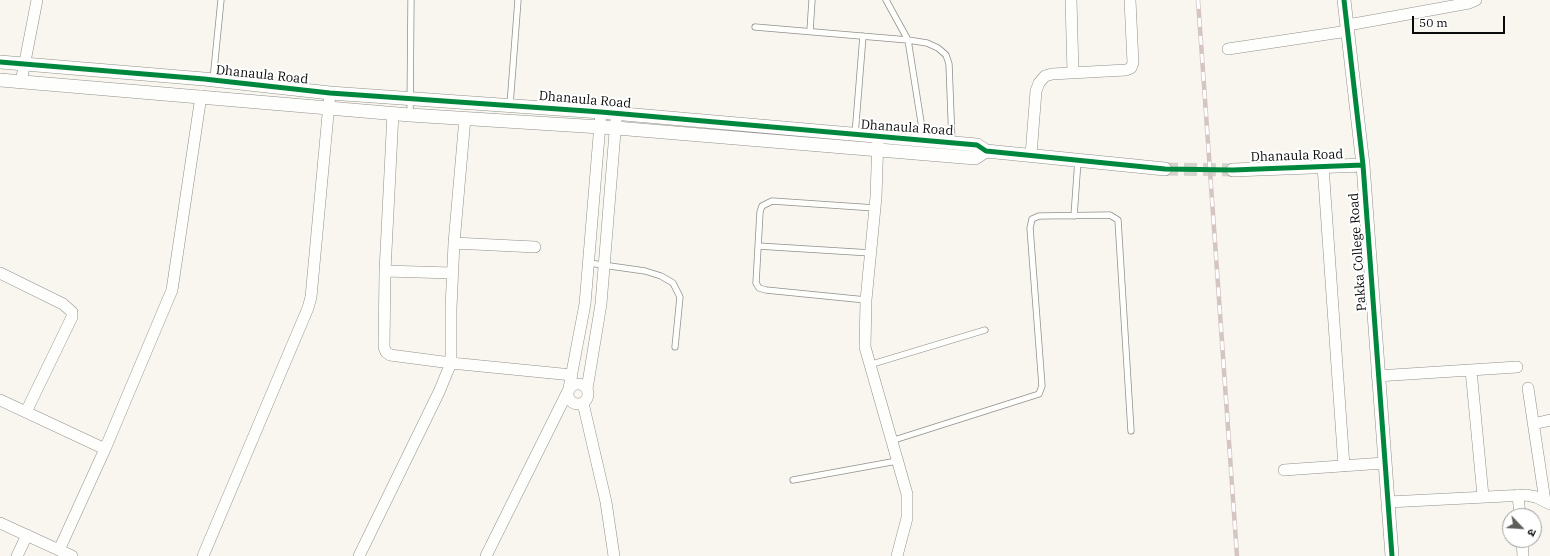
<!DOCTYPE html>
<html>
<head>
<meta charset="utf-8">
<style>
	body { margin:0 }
	#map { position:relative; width:1550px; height:556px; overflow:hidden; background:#f8f6ee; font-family:"IBM Plex Serif","Noto Sans Devanagari",serif }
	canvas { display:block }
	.north { position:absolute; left:1502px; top:508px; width:40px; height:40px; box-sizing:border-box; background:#fff; border:1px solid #9d9d9d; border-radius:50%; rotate:115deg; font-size:11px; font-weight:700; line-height:16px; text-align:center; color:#0a0a0a }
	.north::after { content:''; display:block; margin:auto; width:14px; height:18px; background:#5d5d5a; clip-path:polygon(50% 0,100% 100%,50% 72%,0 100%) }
	.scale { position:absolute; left:1412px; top:16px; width:93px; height:18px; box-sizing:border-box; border:2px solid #0a0a0a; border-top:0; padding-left:5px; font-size:12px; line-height:14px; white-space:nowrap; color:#0a0a0a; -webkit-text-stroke:3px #fff; paint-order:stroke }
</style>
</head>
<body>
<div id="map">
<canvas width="1550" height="556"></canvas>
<div class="north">उ</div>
<div class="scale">50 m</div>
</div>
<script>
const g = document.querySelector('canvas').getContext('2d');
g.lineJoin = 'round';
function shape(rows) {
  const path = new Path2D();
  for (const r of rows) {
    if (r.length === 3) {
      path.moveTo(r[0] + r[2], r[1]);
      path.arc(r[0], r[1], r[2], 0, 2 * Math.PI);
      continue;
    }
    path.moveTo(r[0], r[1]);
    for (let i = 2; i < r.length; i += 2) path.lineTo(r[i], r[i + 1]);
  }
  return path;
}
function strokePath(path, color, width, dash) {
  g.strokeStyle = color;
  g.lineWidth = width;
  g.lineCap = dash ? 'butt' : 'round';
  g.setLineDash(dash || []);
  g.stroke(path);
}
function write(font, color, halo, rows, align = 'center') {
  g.font = font + ' "IBM Plex Serif",serif';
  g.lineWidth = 4;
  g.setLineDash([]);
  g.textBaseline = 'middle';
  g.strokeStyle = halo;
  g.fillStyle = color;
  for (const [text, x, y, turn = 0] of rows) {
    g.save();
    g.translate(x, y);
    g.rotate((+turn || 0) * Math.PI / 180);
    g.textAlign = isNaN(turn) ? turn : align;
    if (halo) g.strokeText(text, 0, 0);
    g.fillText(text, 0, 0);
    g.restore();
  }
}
const tertiaryTunnel = shape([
	[1165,169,1233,170]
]);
const service = shape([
	[886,0,908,40,924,141],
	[755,27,908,40,927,43,938,48,946,55,949,64,952,142],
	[810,31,812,0],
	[213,80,221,0],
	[510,105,518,0],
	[410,115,411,0],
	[855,135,863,36],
	[1074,216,1078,160],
	[758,246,871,253],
	[589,263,645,271,661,276,673,283,680,297,675,347],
	[866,300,766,290,759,288,756,283,760,212,762,206,772,201,875,208],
	[869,365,985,330],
	[891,441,1039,394,1042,386,1030,228,1032,219,1039,216,1110,215,1118,220,1131,431],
	[793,480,897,461]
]);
const minor = shape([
	[1071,0,1073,72],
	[1348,25,1469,3,1476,0],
	[1228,49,1348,31],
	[21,82,37,0],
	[393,113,385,271,384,347,386,352,390,355,451,363,572,375],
	[878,137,876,197,866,300,865,347,907,494,907,518,897,556],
	[1031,155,1036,91,1039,83,1045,76,1052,74,1126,70,1131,68,1133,63,1130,0],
	[1323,166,1344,466],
	[454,243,535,247],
	[385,271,452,273],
	[0,273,63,304,72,312,72,317,26,412],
	[1471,370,1483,496],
	[1377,376,1517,367],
	[578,394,10],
	[569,388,585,304,601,112],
	[1528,388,1545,501],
	[587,389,601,304,616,120],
	[0,400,105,449],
	[583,403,606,502,614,556],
	[1533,424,1550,420],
	[1284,470,1384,463],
	[1518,495,1520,516],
	[1388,502,1526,495,1536,497,1550,504],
	[0,523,72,556],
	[1522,540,1523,556],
	[59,550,105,449,172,290,201,96],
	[17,556,27,535],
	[203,556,308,308,311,297,330,93],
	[359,556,439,392,451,363,451,308,454,243,465,118],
	[486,556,568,391]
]);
const tertiary = shape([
	[1344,0,1363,165,1392,556],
	[0,62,204,79,330,93,601,112,977,145,986,151,1165,169],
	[0,80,410,115,616,128,975,158,986,151],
	[1233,170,1363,165]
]);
const rail = shape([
	[1198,0,1237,556]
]);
const cycleway = shape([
	[1344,0,1363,165,1392,556],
	[0,62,204,79,330,93,601,112,977,145,986,151,1165,169,1233,170,1363,165]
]);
const streetNames = [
	["Dhanaula Road",262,75,6],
	["Dhanaula Road",585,100,5],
	["Dhanaula Road",907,128,4],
	["Dhanaula Road",1297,156,-2],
	["Pakka College Road",1358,252,-94]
];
strokePath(tertiaryTunnel, '#d4d3cc', 13, [13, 6]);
strokePath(service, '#91908d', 7);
strokePath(minor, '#91908d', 12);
strokePath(tertiary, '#91908d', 14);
strokePath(service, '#fefefc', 5.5);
strokePath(minor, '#fefefc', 11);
strokePath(tertiary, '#fefefc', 13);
strokePath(rail, '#d4c5c4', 4.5);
strokePath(rail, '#fff', 3, [9]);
strokePath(cycleway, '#00873e', 5);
write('13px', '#0a0a0a', '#fff', streetNames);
</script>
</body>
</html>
